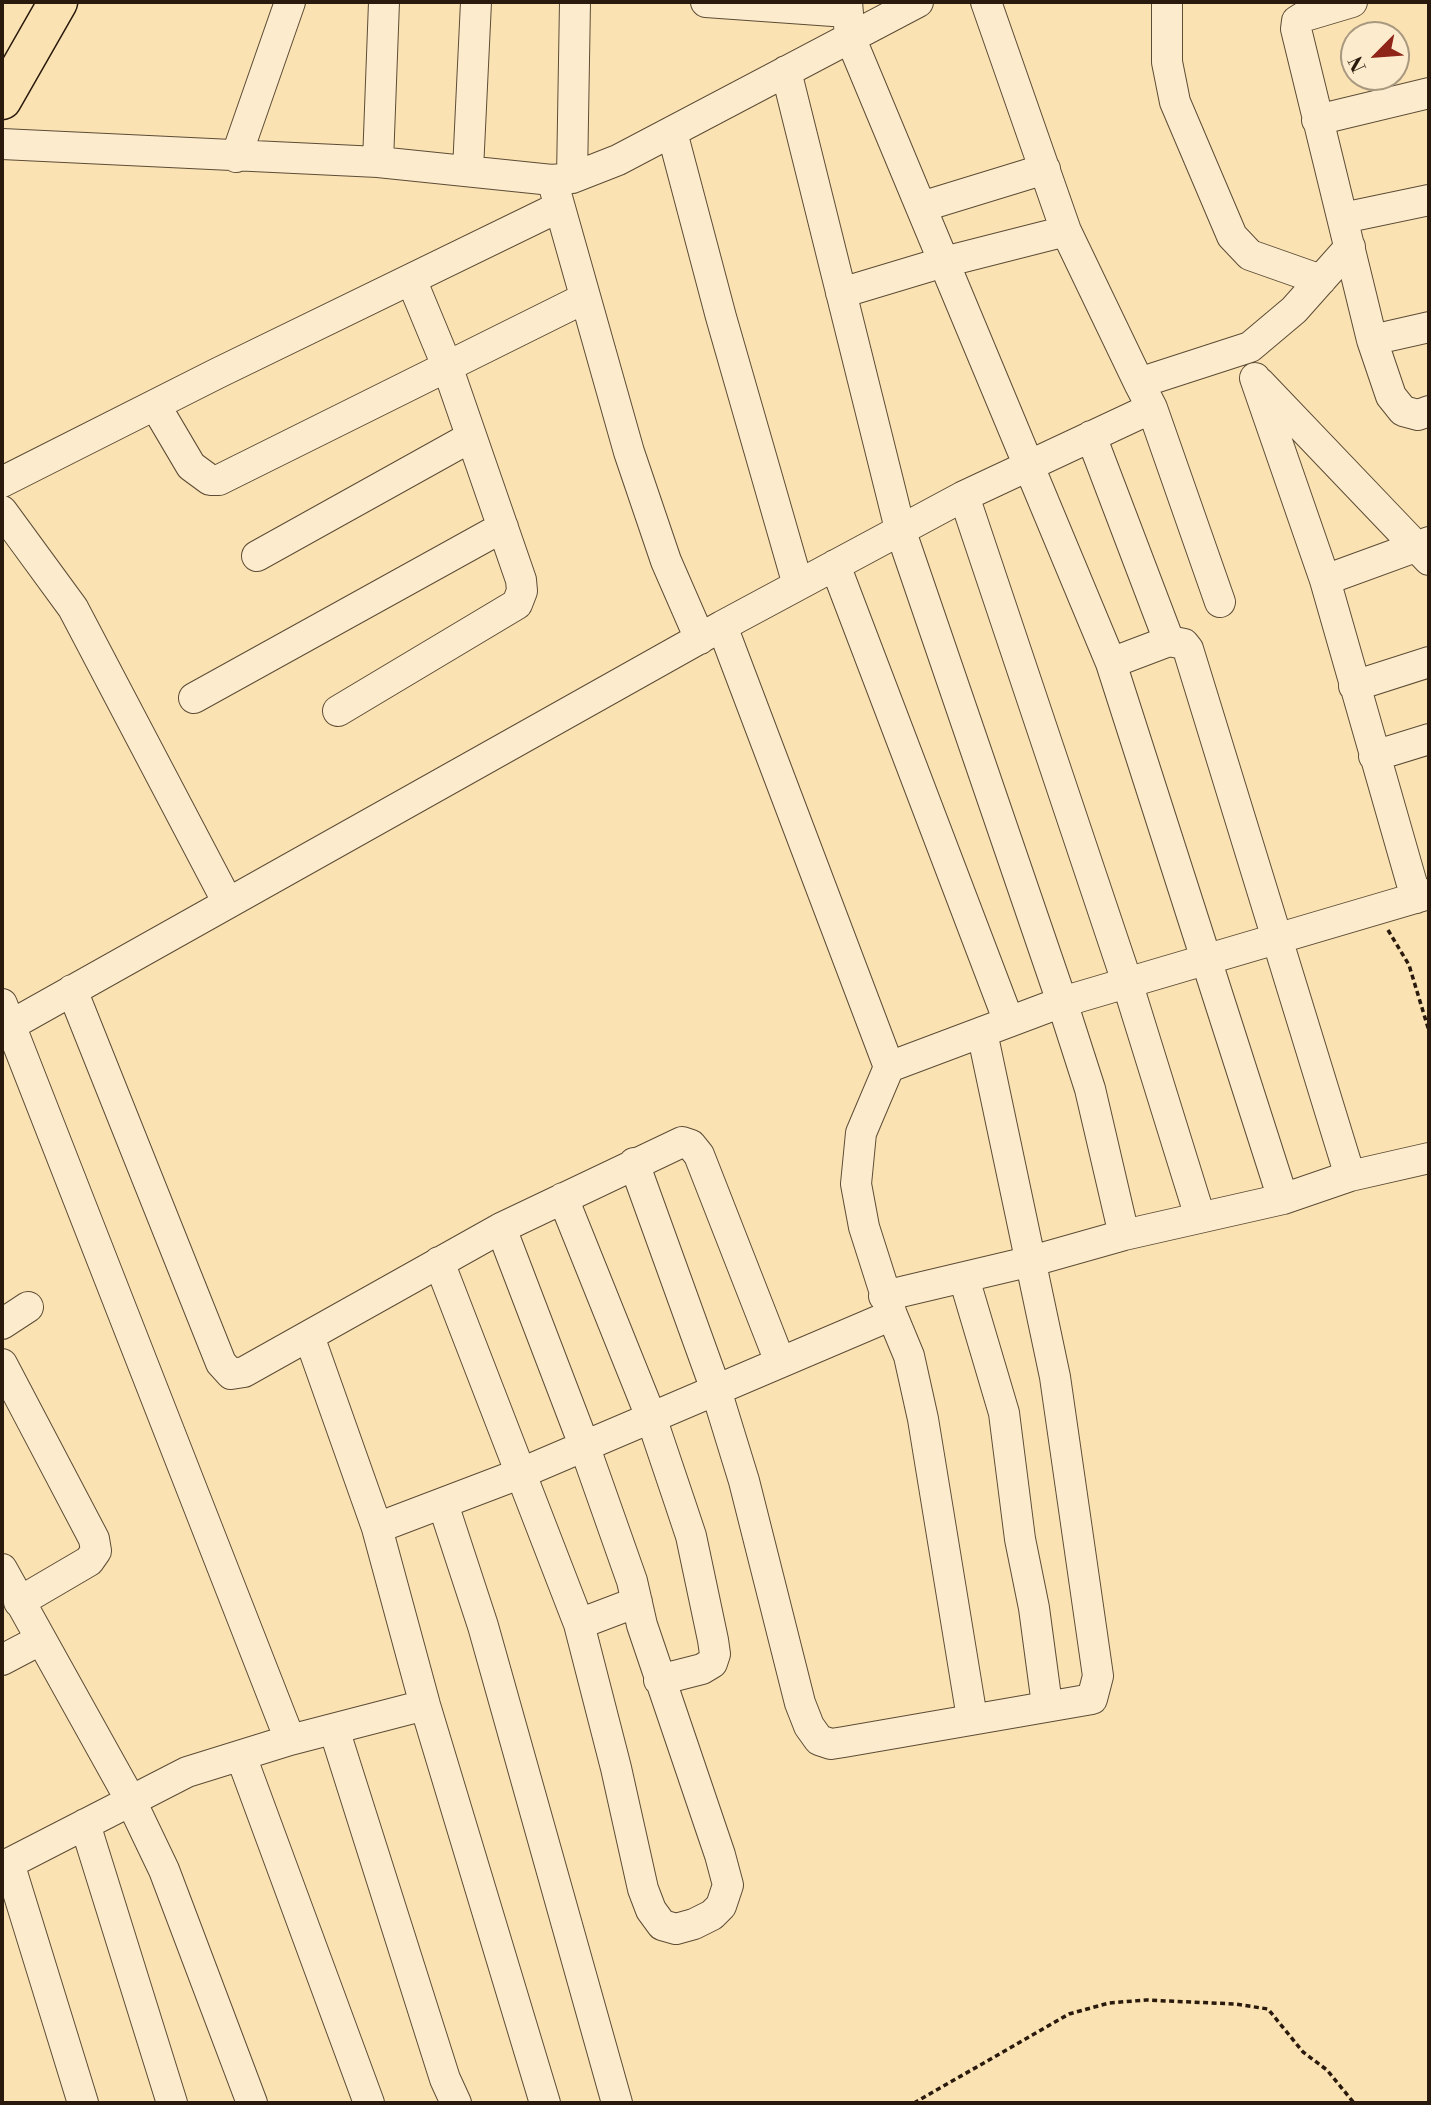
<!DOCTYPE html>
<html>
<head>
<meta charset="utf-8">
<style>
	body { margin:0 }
	#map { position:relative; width:1431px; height:2105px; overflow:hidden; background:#fae2b2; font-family:"Libre Bodoni",serif }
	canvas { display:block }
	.frame { position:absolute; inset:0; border:4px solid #291a0d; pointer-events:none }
	.north { position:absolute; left:1340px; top:21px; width:70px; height:70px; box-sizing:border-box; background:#fceccd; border:2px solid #a89880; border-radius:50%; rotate:245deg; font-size:19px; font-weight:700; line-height:28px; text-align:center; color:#291a0d }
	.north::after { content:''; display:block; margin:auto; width:24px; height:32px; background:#8f2418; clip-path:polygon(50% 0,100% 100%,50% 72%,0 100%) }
</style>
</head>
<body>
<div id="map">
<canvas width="1431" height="2105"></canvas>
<div class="frame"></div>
<div class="north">N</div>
</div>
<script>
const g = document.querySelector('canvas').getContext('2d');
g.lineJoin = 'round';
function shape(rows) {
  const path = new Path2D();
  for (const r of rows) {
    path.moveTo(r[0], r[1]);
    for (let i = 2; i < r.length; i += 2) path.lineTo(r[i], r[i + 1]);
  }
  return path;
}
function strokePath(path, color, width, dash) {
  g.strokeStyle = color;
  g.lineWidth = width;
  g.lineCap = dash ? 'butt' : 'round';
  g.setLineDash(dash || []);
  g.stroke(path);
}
const path = shape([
	[1388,930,1409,965,1429,1031],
	[914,2103,1069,2014,1109,2003,1146,2000,1235,2004,1268,2009,1303,2052,1327,2070,1354,2103]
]);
const minor = shape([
	[706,2,847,12],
	[847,2,850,37,1111,663,1283,1199],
	[986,2,1066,231,1139,383],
	[1167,2,1167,62,1175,102,1232,236,1250,255,1321,280],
	[1352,2,1305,16,1297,21,1296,29,1372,340,1391,396,1403,411,1418,415,1429,411],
	[786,71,900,529,1062,1002,1090,1089,1124,1235],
	[1317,120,1429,93],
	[672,132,721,317,798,585],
	[2,144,378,162,552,180,572,178,618,160,918,2],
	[236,157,290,2],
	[378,162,384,2],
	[468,170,476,2],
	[572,178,575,2],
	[555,190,629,452,666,561,700,639],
	[921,207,1045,169],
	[1343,218,1429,200],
	[841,293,944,262,1066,231],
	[1372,340,1429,327],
	[1255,378,1325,580,1416,898],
	[1260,383,1429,560],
	[155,405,191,466,210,480,219,480,585,298],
	[1152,408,1220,602],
	[1091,436,1169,641],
	[2,482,218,373,559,207],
	[964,496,1127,982,1200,1217],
	[2,511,73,608,227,901],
	[257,556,471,437],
	[835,565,1009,1022],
	[1325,580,1429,542],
	[722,626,964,496,1152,408,1139,383,1250,347,1294,310,1350,247],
	[1111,663,1169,641,1184,644,1188,649,1350,1176],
	[1354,686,1429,662],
	[194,698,503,527],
	[338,711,517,604,522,591,521,580,447,366,411,279],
	[1374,756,1429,739],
	[72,990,221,1363,231,1374,244,1372,501,1228,682,1142,691,1145,699,1155,780,1362],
	[2,1004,290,1740],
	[2,1030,722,626,889,1067,1062,1002,1429,894],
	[634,1163,716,1390,744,1481,800,1703,809,1726,819,1740,831,1744,844,1742,1092,1699,1098,1676,1055,1377,982,1032],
	[563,1198,651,1417,680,1503,691,1536,713,1640,715,1654,712,1663,702,1669,659,1680],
	[439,1262,579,1624,616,1768,643,1889,651,1910,662,1925,676,1929,694,1924,712,1915,721,1906,728,1885,720,1855,642,1625,632,1581,584,1445,501,1228],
	[964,1278,1004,1413,1020,1539,1034,1608,1047,1705],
	[884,1296,1032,1261,1124,1235,1283,1199,1350,1176,1429,1158],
	[892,1315,909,1356,923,1419,972,1718],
	[2,1324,28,1307],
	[309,1336,377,1528,425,1705,545,2103],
	[2,1364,94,1539,96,1551,89,1561,19,1602],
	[443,1504,483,1626,617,2103],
	[377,1528,519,1474,892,1315,864,1227,856,1184,861,1133,889,1067],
	[2,1569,130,1799,164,1870,252,2103],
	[579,1624,637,1602],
	[2,1660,40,1640],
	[334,1729,445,2079,456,2103],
	[241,1756,369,2103],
	[85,1824,172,2103],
	[9,1863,83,2103],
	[2,1867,187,1772,290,1740,425,1705]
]);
const major = shape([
	[2,100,58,2]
]);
strokePath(minor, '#5d4c36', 32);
strokePath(major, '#291a0d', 41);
strokePath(path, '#291a0d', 3.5, [5, 3.5]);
strokePath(minor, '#fceccd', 30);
strokePath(major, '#fae2b2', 38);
</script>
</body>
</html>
